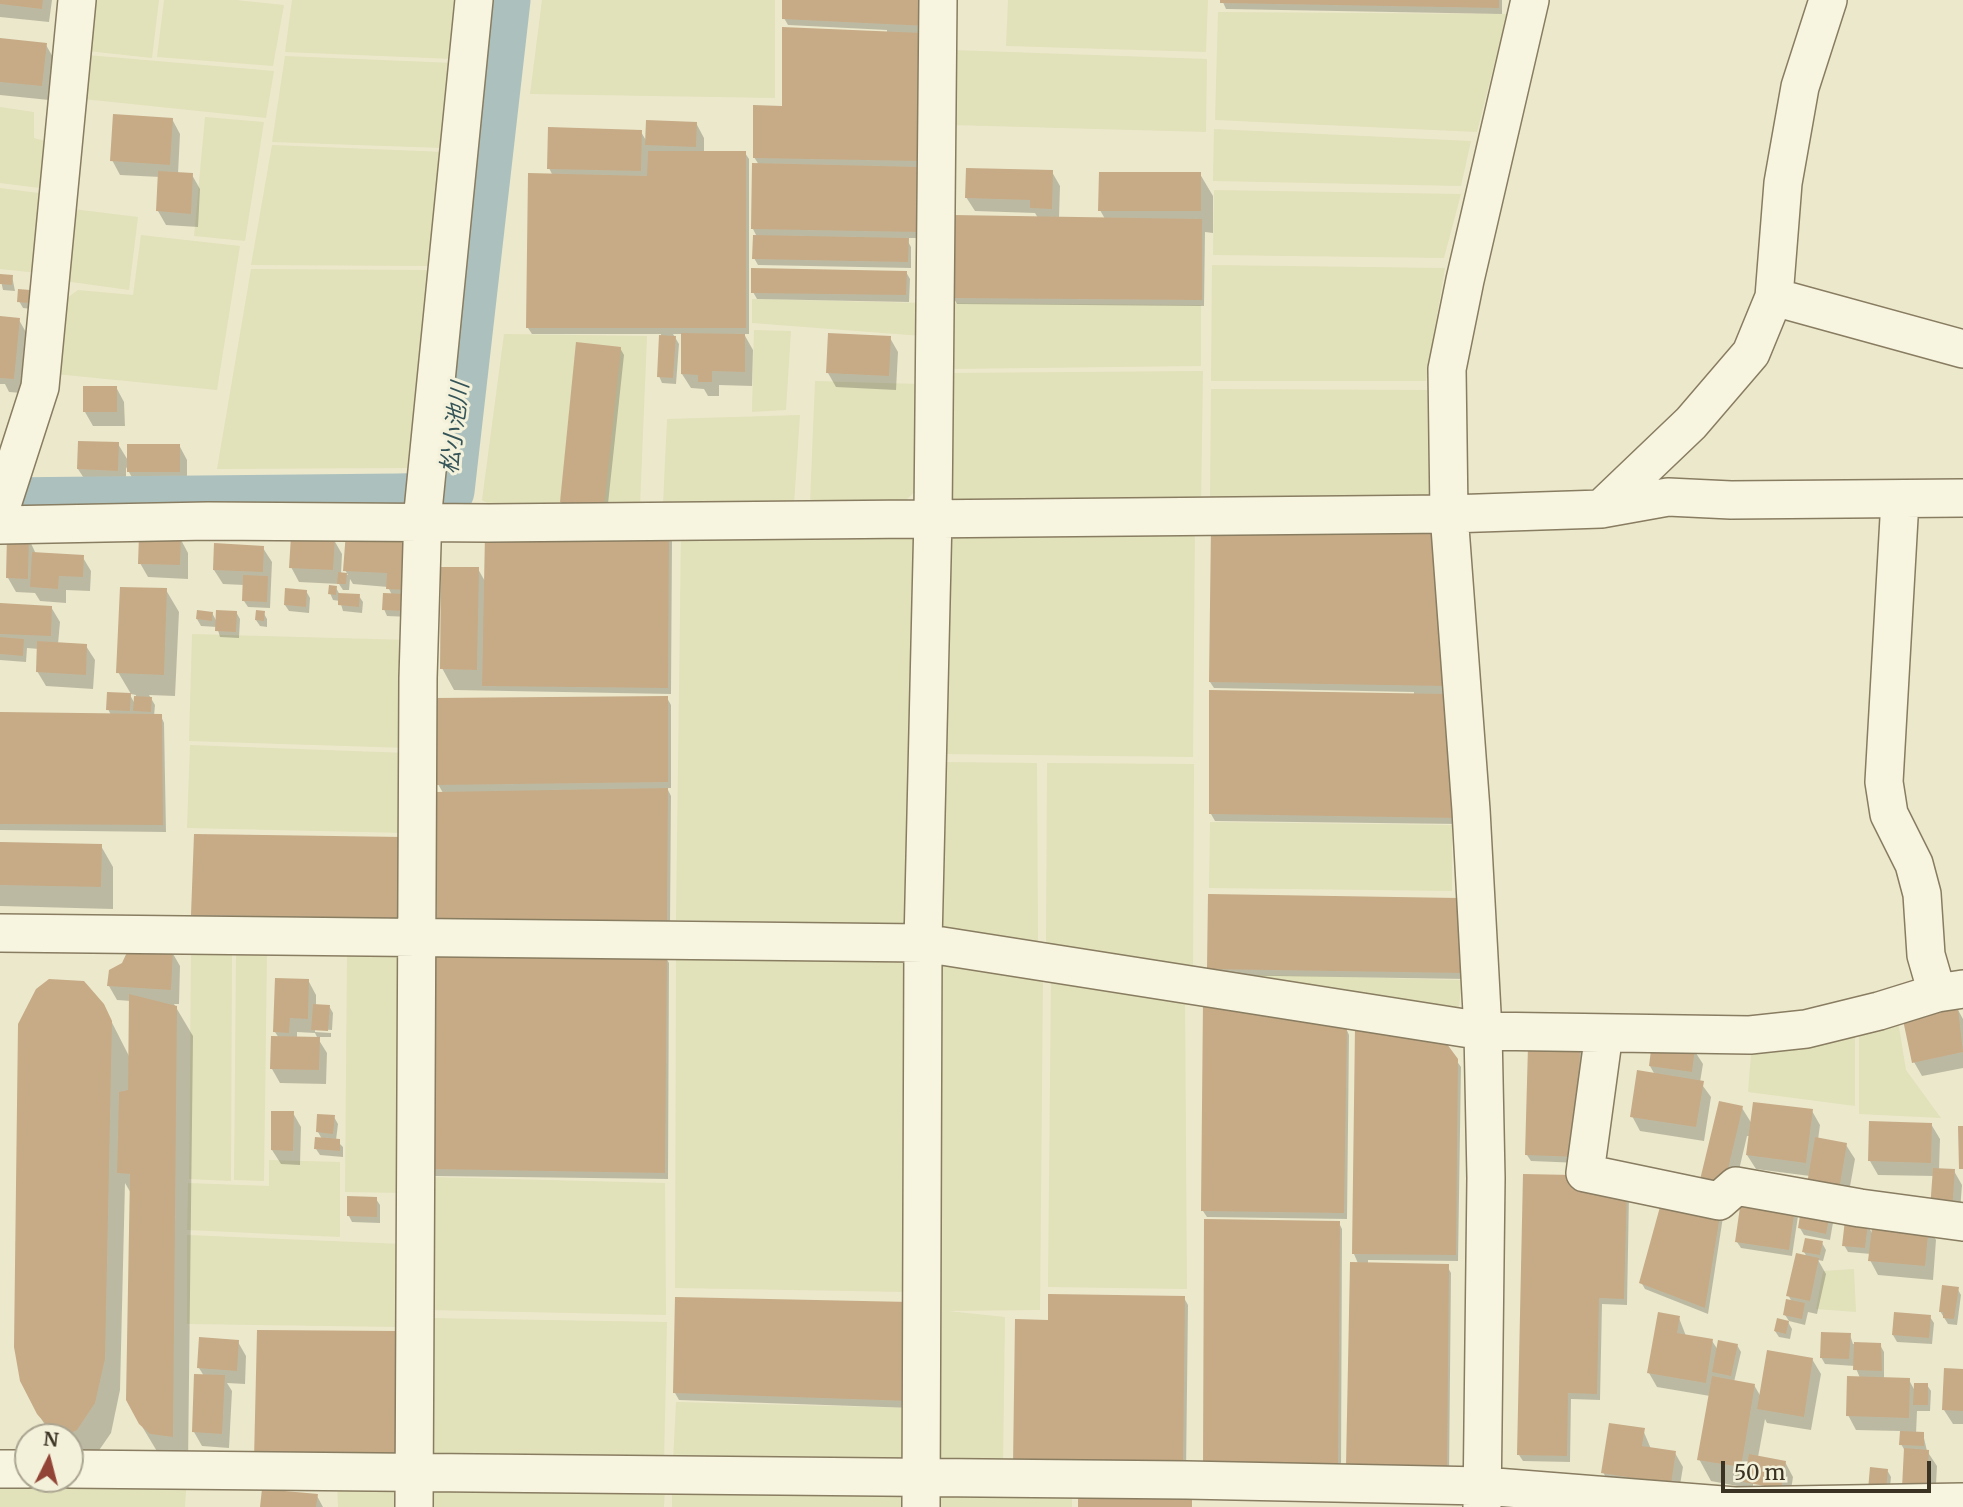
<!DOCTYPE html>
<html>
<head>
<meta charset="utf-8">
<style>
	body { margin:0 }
	#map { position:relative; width:1963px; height:1507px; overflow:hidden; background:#ece8cc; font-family:Merriweather,serif }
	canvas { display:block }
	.north { position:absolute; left:14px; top:1423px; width:70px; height:70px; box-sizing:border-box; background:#f4f1db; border:2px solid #aaa591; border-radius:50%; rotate:6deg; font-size:19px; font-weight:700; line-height:28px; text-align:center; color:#3a3223 }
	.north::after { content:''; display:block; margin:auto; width:24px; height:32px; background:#924536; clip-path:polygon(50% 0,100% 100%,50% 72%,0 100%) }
	.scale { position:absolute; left:1721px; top:1461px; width:210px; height:32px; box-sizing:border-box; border:4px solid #3a3223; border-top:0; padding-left:9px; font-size:21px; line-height:24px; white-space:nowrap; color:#3a3223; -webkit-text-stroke:5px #f4f1db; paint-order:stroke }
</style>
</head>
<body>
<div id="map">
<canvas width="1963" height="1507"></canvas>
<div class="north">N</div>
<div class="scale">50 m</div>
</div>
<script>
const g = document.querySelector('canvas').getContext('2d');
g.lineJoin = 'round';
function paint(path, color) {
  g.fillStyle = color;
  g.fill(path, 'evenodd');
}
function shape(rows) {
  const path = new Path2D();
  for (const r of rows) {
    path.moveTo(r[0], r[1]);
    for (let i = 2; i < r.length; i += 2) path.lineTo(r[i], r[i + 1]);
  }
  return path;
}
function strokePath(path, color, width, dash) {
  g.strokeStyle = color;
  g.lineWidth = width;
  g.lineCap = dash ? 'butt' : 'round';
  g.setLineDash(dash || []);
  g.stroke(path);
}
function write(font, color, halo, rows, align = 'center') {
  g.font = font + ' Merriweather,"Noto Sans JP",serif';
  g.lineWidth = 6;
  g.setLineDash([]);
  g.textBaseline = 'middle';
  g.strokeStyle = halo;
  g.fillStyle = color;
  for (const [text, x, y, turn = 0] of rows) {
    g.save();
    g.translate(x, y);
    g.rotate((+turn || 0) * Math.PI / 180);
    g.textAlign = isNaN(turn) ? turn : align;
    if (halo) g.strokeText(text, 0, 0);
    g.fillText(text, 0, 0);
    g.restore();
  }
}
const farmland = shape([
	[92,0,159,0,152,58,88,51],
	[164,0,236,0,284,5,273,66,157,57],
	[292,0,460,0,453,59,285,52],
	[542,0,775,0,775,98,530,94],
	[1008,0,1208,0,1206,52,1006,46],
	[1218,12,1507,14,1477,132,1215,120],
	[953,50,1207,59,1206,132,951,125],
	[87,55,274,71,266,118,83,99],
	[285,56,454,63,442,148,272,142],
	[0,107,34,112,34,138,53,143,48,189,0,183],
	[205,117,264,122,245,241,194,236],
	[1214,129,1471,141,1461,186,1213,181],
	[272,145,445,152,431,266,251,265],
	[0,188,46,194,38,273,0,269],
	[1214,190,1461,194,1444,258,1213,255],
	[73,209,138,217,129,290,64,281],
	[141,235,240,246,217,390,55,374,63,301,78,290,133,295],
	[1212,265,1445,268,1426,381,1211,381],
	[251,269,431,270,407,468,217,469],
	[752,299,922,303,922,336,752,323],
	[951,303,1201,305,1201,366,949,369],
	[754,330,791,331,786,410,752,412],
	[504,334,647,336,640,506,492,507,482,500],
	[1203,371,1201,504,951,500,948,373],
	[815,381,922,384,920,487,905,501,810,503],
	[1211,389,1427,390,1429,498,1210,499],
	[800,415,794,504,663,505,667,419],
	[1195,526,1193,757,941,754,945,527],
	[681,536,913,536,912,924,676,920],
	[192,634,409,640,407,748,189,741],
	[190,745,407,753,407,833,187,828],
	[941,762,1037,763,1038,946,940,931],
	[1047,763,1194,764,1193,969,1046,945],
	[1210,822,1452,825,1452,891,1209,888],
	[191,952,232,953,231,1181,189,1179],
	[404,952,403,1193,345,1192,347,953],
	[236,953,267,953,264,1181,234,1180],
	[676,954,908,957,907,1292,675,1288],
	[941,957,1043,977,1040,1310,948,1311,1005,1317,1003,1464,937,1462],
	[1228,974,1462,980,1458,1016],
	[1051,977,1185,1002,1187,1289,1048,1287],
	[1897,1015,1906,1070,1941,1118,1859,1114,1859,1027],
	[1855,1030,1855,1106,1748,1092,1752,1042],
	[269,1160,340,1162,340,1237,187,1230,188,1183,269,1186],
	[430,1177,665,1183,666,1315,428,1310],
	[187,1235,402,1244,400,1327,187,1324],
	[1854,1269,1856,1312,1816,1309,1823,1271],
	[428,1318,667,1322,664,1464,429,1461],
	[676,1402,911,1408,911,1466,673,1462],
	[0,1479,177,1481,186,1490,185,1507,0,1507],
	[337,1483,395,1485,395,1507,338,1507],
	[428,1486,665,1489,664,1507,427,1507],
	[672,1489,902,1490,911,1507,672,1507],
	[937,1493,1072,1496,1072,1507,937,1507]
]);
const shadow = shape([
	[0,0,52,0,49,22,0,17],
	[784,0,930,0,922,238,906,238,911,247,911,268,758,265,754,258,757,237,753,229,759,165,754,157,784,108,887,33,887,30,788,25,784,18],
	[1222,0,1502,0,1502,14,1226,9],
	[0,40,46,45,54,59,49,100,0,95],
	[172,119,180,134,178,174,192,175,200,189,198,227,166,225,158,211,160,177,120,175,112,160],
	[696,123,704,138,704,153,745,153,749,159,749,334,744,334,753,350,752,386,719,385,719,396,708,396,704,389,691,388,682,374,683,334,673,334,679,344,676,384,662,383,659,376,661,334,532,334,528,328,553,176,549,168,641,132,647,142],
	[1052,172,1060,186,1059,218,1105,219,1100,210,1200,174,1213,196,1213,233,1205,232,1204,306,957,304,953,297,1038,218,1035,213,975,211,966,197],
	[906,272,910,279,909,302,757,299,753,292],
	[0,276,12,276,15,291,3,290],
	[29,292,33,298,32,309,23,308,19,301],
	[19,320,27,334,22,393,9,392,5,384,0,384,0,328],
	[890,338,898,352,896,390,836,387,828,373],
	[620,348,624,355,607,513,565,508,561,502],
	[116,387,124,402,125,426,93,426,85,412],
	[118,444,129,462,179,445,187,460,187,486,137,486,126,467,126,484,87,483,78,469],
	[1434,527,1459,824,1215,821,1211,814,1414,695,1414,692,1214,688,1210,682],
	[668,534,672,541,671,694,454,690,442,668,478,569,486,583],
	[28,537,36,554,82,556,91,571,90,591,66,590,66,603,40,601,35,593,16,592,8,578],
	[180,538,188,553,188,579,148,577,140,563],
	[410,538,410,617,387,616,384,609,392,595,388,587,353,584,350,579,349,590,343,590,339,584,299,582,291,567,334,540,342,554,341,574,348,575,345,570],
	[263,548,272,562,270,608,248,607,244,601,244,585,223,584,214,570],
	[336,588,340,595,359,596,363,602,362,613,343,611,340,601,333,600,330,593],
	[166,590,179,612,175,696,149,695,155,705,154,716,161,716,164,723,166,832,0,830,0,714,111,715,108,709,130,695,135,704,136,695,131,694,118,672],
	[306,591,310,598,309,613,289,611,285,605],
	[0,605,51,607,60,622,58,644,86,646,95,660,93,689,46,686,37,671,39,649,27,648,26,662,0,660],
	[236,612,240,619,239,638,220,637,217,627,201,626,197,619,212,613,217,622],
	[263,612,267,619,267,627,260,626,256,620],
	[667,698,671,705,671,788,667,788,671,796,670,926,442,926,443,793,438,784],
	[0,844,101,846,113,867,113,909,0,906],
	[407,846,404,924,197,921,193,915],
	[1458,900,1466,979,1213,975,1209,969],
	[172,952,180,966,179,1004,174,1004,193,1036,188,1465,158,1453,140,1423,132,1195,125,1183,120,1390,111,1433,93,1459,70,1460,70,1437,52,1437,38,1413,103,1005,130,1058,131,1001,117,1000,109,986],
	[665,956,669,963,668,1179,435,1176,431,1169],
	[308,980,316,995,316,1006,329,1006,333,1013,332,1030,315,1029,315,1032,331,1033,331,1037,317,1037,327,1053,326,1084,280,1083,272,1069,279,1038,275,1032],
	[297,1032,315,1033,318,1039,297,1038],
	[1958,1010,1963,1019,1963,1068,1922,1076,1914,1062],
	[1346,1028,1349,1035,1347,1219,1207,1217,1203,1211],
	[1579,1049,1583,1055,1580,1163,1531,1161,1527,1155],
	[1694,1050,1703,1064,1700,1082,1711,1097,1704,1141,1640,1131,1632,1116,1655,1075,1650,1066],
	[1456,1060,1461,1067,1458,1261,1368,1260,1368,1264,1447,1266,1451,1273,1449,1477,1354,1254],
	[1742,1108,1752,1124,1812,1111,1820,1125,1818,1140,1846,1145,1855,1159,1847,1203,1810,1176,1756,1169,1747,1155,1750,1136,1747,1136,1731,1204,1709,1198],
	[293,1113,301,1127,300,1165,281,1164,272,1150],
	[334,1117,338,1124,336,1140,343,1147,343,1157,320,1155,316,1149,322,1139,318,1132],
	[1931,1124,1940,1139,1939,1170,1954,1171,1962,1185,1959,1224,1934,1176,1878,1175,1870,1161],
	[1525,1176,1629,1195,1627,1305,1602,1304,1600,1400,1571,1399,1570,1462,1523,1461,1519,1455],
	[1664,1198,1723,1217,1708,1314,1645,1289,1641,1282],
	[376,1199,380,1205,380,1223,352,1222,349,1216],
	[1794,1210,1798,1216,1792,1256,1741,1248,1737,1242],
	[1834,1217,1830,1240,1804,1235,1800,1228],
	[1206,1221,1339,1223,1342,1229,1341,1474],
	[1867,1224,1873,1235,1928,1226,1936,1240,1933,1280,1878,1275,1870,1260,1871,1254,1848,1252,1844,1245],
	[1822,1243,1826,1250,1823,1261,1818,1260,1826,1274,1817,1314,1808,1312,1805,1325,1789,1321,1785,1315,1792,1302,1788,1295,1807,1257,1804,1252],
	[1957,1288,1961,1295,1957,1325,1948,1324,1940,1311],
	[1184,1298,1188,1305,1186,1474,1050,1322],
	[913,1310,913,1408,679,1400,675,1393],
	[1930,1317,1934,1323,1932,1344,1897,1342,1893,1335],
	[1679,1318,1686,1336,1712,1341,1718,1350,1737,1345,1741,1352,1734,1382,1754,1385,1761,1397,1812,1359,1821,1374,1811,1430,1767,1423,1765,1419,1758,1457,1785,1462,1793,1477,1789,1503,1748,1488,1711,1481,1699,1459,1710,1396,1657,1387,1649,1373],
	[1753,1482,1790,1489,1789,1492,1753,1486],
	[1788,1322,1792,1329,1790,1339,1779,1337,1775,1331],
	[1850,1335,1853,1344,1880,1345,1884,1352,1884,1379,1909,1380,1915,1391,1927,1385,1931,1391,1930,1411,1917,1411,1916,1434,1923,1434,1927,1451,1937,1466,1935,1503,1901,1444,1901,1431,1856,1430,1848,1415,1860,1378,1855,1366,1825,1364,1821,1357],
	[238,1342,246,1356,245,1384,227,1383,232,1391,229,1448,202,1446,194,1432,204,1376,199,1368],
	[1963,1371,1963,1424,1953,1424,1944,1410],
	[1643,1430,1651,1449,1675,1453,1683,1467,1678,1497,1611,1487,1603,1472],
	[1887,1470,1891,1477,1889,1497,1874,1496],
	[317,1496,323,1507,262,1507]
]);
const river = shape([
	[0,503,397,499,439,498,449,491,505,0]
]);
const building = shape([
	[0,0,43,0,42,9,0,4],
	[782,0,927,0,927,26,782,19],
	[1220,0,1499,0,1499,8,1220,3],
	[782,27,923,33,921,161,753,158,753,105,782,106],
	[0,38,47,43,42,86,0,82],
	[113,114,173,118,170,165,110,161],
	[646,120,697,122,696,147,645,145],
	[548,127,642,130,641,171,547,169],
	[648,151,746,151,746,328,526,328,528,173,647,176],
	[752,163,920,167,919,232,751,229],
	[966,168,1053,170,1052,209,1030,208,1030,200,965,198],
	[158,171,193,173,191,214,156,211],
	[1099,172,1201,172,1201,211,1098,211],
	[953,215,1202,219,1202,300,951,298],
	[753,235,909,238,908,262,752,259],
	[751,268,907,271,906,295,751,293],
	[0,274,13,275,12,285,0,284],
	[18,289,30,290,29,303,17,302],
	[0,316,20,318,14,379,0,378],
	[681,333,745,334,745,372,712,371,712,382,698,382,698,375,681,374],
	[828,333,891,336,889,376,826,373],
	[659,335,676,336,673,378,657,377],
	[576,342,621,347,604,507,560,502],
	[83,386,117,386,117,412,83,412],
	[78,441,119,442,118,471,77,469],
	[127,444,180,444,180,472,127,472],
	[1435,525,1445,686,1209,682,1211,526],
	[346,532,411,536,408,590,386,589,387,573,343,571],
	[669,532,668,688,482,686,485,534],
	[7,535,29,536,28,579,6,578],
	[139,535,181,537,180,565,138,564],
	[291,536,335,538,333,570,289,568],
	[214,543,264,546,263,572,213,570],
	[32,552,84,555,83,577,59,576,58,589,30,587],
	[441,567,479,567,477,670,440,669],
	[338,572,347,573,346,584,337,584],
	[243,575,268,576,267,602,242,601],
	[329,585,337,586,336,595,328,594],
	[120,587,167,588,164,675,116,673],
	[285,588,307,590,306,607,284,605],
	[338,593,360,594,359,607,338,605],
	[383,593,408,594,407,611,382,610],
	[0,603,52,606,51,636,0,634],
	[197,610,213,612,212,621,196,619],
	[216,610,237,611,236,632,215,631],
	[256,610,265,611,264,621,255,620],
	[0,637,24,639,23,656,0,654],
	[37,641,87,644,86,675,36,672],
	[1209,690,1448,694,1457,818,1209,814],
	[107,692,131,693,130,711,106,710],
	[134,696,152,697,151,712,133,711],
	[668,696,668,782,436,785,435,698],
	[0,712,162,714,163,825,0,824],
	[668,788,667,920,437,920,436,792],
	[194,834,404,837,401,918,191,915],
	[0,842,102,844,101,887,0,885],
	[1208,894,1459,898,1463,973,1207,969],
	[129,948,173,950,171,990,107,986,109,970,122,963],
	[432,952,667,954,665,1173,429,1169],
	[275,978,309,979,308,1019,290,1018,289,1033,273,1032],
	[49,979,84,981,104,1004,112,1021,105,1359,95,1403,77,1430,63,1437,57,1437,37,1414,20,1381,14,1347,18,1024,36,989],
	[129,994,177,1006,173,1437,150,1434,139,1424,126,1400,130,1174,117,1173,119,1092,128,1090],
	[1203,1001,1347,1026,1344,1213,1201,1211],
	[313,1004,330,1005,328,1031,311,1030],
	[1958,1008,1963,1052,1912,1063,1903,1020],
	[1355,1027,1447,1044,1458,1059,1456,1255,1352,1254],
	[271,1036,320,1037,319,1070,270,1069],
	[1652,1042,1695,1048,1692,1072,1649,1066],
	[1528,1046,1580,1047,1578,1157,1525,1155],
	[1637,1070,1704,1081,1696,1127,1630,1117],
	[1719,1101,1743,1106,1723,1190,1699,1184],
	[1753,1102,1813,1109,1806,1163,1746,1155],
	[271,1111,294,1111,293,1151,271,1150],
	[317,1114,335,1115,333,1134,316,1132],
	[1869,1121,1932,1123,1931,1163,1868,1161],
	[1958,1126,1963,1126,1963,1169,1959,1169],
	[315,1137,340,1139,340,1151,314,1149],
	[1815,1137,1847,1143,1839,1190,1807,1184],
	[1933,1168,1955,1169,1952,1210,1930,1209],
	[1523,1174,1573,1175,1627,1187,1624,1299,1599,1298,1597,1394,1568,1393,1567,1456,1517,1455],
	[347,1196,377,1197,377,1217,347,1216],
	[1663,1196,1721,1209,1705,1308,1639,1283],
	[1741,1200,1795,1208,1789,1250,1735,1242],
	[1802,1203,1831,1208,1826,1234,1798,1228],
	[1204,1219,1340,1221,1338,1468,1203,1465],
	[1873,1219,1929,1224,1925,1266,1868,1261],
	[1845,1220,1868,1223,1865,1248,1842,1246],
	[1805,1238,1823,1241,1820,1255,1802,1252],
	[1796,1253,1819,1258,1810,1301,1786,1296],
	[1350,1262,1449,1264,1447,1470,1346,1466],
	[1942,1285,1959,1287,1954,1319,1943,1318,1943,1312,1939,1312],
	[1048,1294,1185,1296,1183,1468,1013,1466,1015,1319,1048,1320],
	[675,1297,910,1302,910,1401,673,1393],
	[1786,1299,1805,1303,1802,1319,1783,1315],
	[1658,1312,1680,1316,1677,1333,1713,1339,1706,1383,1647,1373],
	[1894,1312,1931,1315,1929,1338,1892,1335],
	[1777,1318,1789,1321,1786,1334,1774,1331],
	[257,1330,400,1331,400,1466,254,1460],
	[1821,1332,1851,1333,1849,1359,1820,1358],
	[199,1337,239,1340,237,1371,197,1368],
	[1718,1340,1738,1344,1731,1376,1712,1372],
	[1854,1342,1881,1343,1882,1371,1853,1370],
	[1767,1350,1813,1358,1804,1417,1757,1409],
	[1944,1368,1963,1369,1963,1411,1942,1410],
	[194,1374,225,1375,222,1434,192,1432],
	[1712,1376,1755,1384,1741,1467,1697,1460],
	[1847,1376,1910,1378,1909,1418,1846,1416],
	[1914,1383,1928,1383,1928,1405,1913,1405],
	[1609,1423,1645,1428,1642,1446,1676,1451,1671,1484,1601,1473],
	[1900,1431,1924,1432,1924,1446,1899,1445],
	[1904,1448,1929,1450,1927,1489,1902,1488],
	[1749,1454,1786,1461,1781,1489,1743,1482],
	[1870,1467,1888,1469,1886,1491,1868,1490],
	[262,1489,318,1494,316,1507,260,1507],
	[1078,1492,1192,1493,1192,1507,1078,1507]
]);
const minor = shape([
	[1774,297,1963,349],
	[1900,500,1884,782,1889,814,1914,864,1922,894,1926,955,1937,993],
	[1601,509,1668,497,1731,500,1963,498],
	[0,511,40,387,77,0],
	[0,525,208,521,489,523,1449,514,1601,509,1691,423,1751,353,1774,297,1783,183,1800,87,1828,0],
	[0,933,923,943,1483,1031,1750,1035,1806,1029,1879,1011,1937,993,1963,989],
	[1604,1033,1585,1173,1719,1201,1736,1186,1860,1208,1963,1222],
	[0,1469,28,1469],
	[70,1469,1186,1480,1483,1486,1735,1506,1963,1502],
	[414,1507,418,678,423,511,474,0],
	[921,1507,923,943,933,517,938,0],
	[1482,1507,1486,1178,1483,1031,1471,810,1449,514,1447,369,1465,280,1530,0]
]);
const waterNames = [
	["松小池川",456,428,-83]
];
paint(farmland, '#e1e1ba');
paint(shadow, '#0003');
strokePath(river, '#acc1be', 51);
paint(building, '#c6ab86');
strokePath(minor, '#887c61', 40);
strokePath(minor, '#f7f4df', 37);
write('italic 23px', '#345458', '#f4f1db', waterNames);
</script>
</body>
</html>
